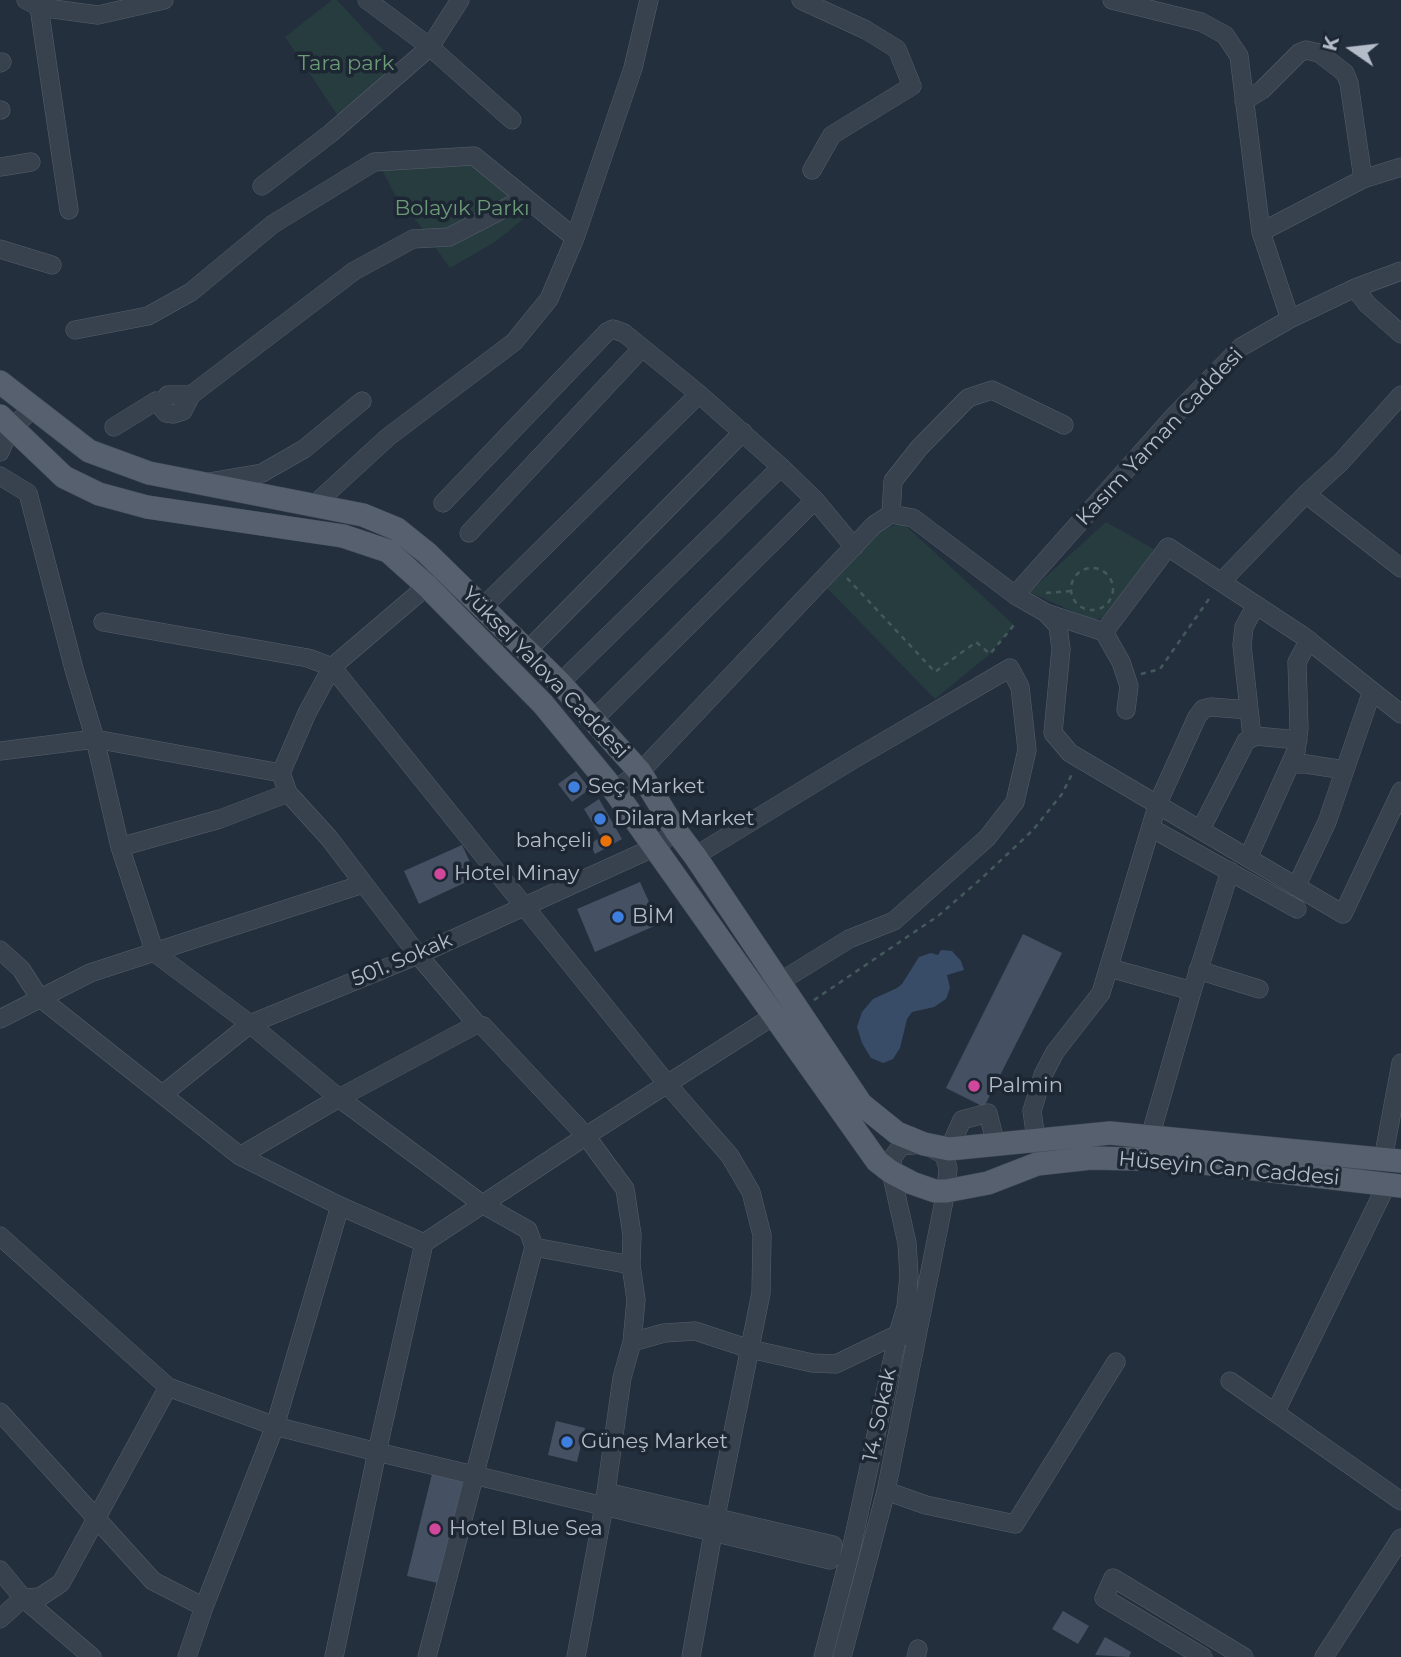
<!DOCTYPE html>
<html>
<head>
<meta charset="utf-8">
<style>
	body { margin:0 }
	#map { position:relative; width:1401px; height:1657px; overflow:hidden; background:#242f3e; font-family:Montserrat,sans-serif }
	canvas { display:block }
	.north { position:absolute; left:1317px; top:14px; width:70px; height:70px; -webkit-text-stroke:5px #1d2633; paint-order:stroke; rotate:284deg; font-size:19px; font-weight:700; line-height:28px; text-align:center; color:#b4bcc9 }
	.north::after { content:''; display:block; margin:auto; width:24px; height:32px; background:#b4bcc9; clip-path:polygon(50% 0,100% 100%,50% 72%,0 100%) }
</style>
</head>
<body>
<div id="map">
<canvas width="1401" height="1657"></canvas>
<div class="north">K</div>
</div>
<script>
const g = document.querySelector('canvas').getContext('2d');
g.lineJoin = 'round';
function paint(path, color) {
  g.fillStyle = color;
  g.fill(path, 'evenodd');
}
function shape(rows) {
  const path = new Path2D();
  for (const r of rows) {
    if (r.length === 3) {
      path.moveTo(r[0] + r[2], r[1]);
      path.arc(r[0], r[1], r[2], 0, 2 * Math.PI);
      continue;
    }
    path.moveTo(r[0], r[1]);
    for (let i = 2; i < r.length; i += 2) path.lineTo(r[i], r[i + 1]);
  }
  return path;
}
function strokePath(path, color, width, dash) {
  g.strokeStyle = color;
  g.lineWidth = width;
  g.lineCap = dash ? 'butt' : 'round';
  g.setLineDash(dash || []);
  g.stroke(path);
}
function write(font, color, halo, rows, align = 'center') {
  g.font = font + ' Montserrat,sans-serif';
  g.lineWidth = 7;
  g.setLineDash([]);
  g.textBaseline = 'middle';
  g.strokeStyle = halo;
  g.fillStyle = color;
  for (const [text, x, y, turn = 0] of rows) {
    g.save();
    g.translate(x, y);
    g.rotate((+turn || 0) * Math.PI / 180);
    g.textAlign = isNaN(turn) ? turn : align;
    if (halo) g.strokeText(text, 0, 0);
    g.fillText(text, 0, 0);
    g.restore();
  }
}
const green = shape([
	[332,0,337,0,399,67,340,119,285,37],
	[474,161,532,212,495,242,450,268,415,219,398,201,381,168],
	[1106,522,1154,549,1108,617,1092,620,1029,592],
	[898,524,906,526,1014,625,990,654,935,699,826,587,881,530]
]);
const water = shape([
	[941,950,952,951,961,961,964,970,947,975,950,988,946,999,934,1007,912,1012,907,1019,900,1048,893,1059,883,1063,871,1058,862,1043,857,1027,862,1012,873,999,897,988,902,984,919,957,931,953,938,955]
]);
const building = shape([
	[576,771,590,789,572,802,558,784],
	[599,799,622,839,595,854,590,844,601,837,584,809],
	[462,845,477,877,419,904,404,871],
	[640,882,659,924,595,952,577,909],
	[1023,934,1062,953,984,1107,946,1088],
	[556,1421,585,1428,577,1462,548,1455],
	[432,1474,463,1482,438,1583,407,1576],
	[1063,1611,1089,1626,1078,1644,1052,1629],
	[1105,1637,1131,1652,1129,1657,1095,1655]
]);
const path = shape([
	[1092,589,21],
	[847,578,935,672,976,642,990,654,1014,625],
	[1046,593,1071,591],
	[1141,674,1160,669,1211,596],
	[814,1000,938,916,983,877,1033,830,1062,794,1072,774]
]);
const minor = shape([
	[26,0,39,7,98,15,164,0],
	[41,0,39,7,69,210],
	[367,0,430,47,512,120],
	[801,0,866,30,897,49,912,86,832,135,812,170],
	[1112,0,1201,22,1225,35,1239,56,1261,232,1290,319],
	[0,63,2,62],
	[1244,101,1262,90,1299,53,1306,50,1319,53,1345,73,1349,83,1363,179],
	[0,110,1,110],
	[0,167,31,162],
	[262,186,331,133,430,47,460,0],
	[1261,232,1363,179,1401,167],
	[0,249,52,265],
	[1355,288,1367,304,1401,334],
	[75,330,148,316,191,292,273,224,374,162,474,156,575,238],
	[162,402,161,407,166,413,174,414,183,411,191,395,354,271,413,239,449,237,525,198],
	[114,427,156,401,162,402,168,395,191,395],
	[0,452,11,427,25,416,26,404],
	[0,476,28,493,74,669,95,739,120,847,155,953,250,1024,339,1098,482,1204,528,1230,534,1247,427,1657],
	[209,482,262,473,304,449,362,401],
	[1306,494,1401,568],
	[443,503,607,332,613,329,624,333,699,394,781,467,815,500,854,547],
	[314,505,388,437,514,342,549,299,575,238,633,68,649,0],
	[891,514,893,481,919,448,968,398,992,390,1064,425],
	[469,533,642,348],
	[1221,582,1306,494,1341,462,1401,395],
	[427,586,332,667,307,713,281,773,288,793,329,838,418,955,477,1024,483,1026,586,1136,775,1015],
	[1015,595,1174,416,1241,347,1290,319,1355,288,1401,271],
	[483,607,699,394],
	[1046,613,1104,632,1168,547,1303,636,1401,714],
	[103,622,308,658,332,667,668,1085,730,1156,751,1192,762,1235,761,1293,716,1516,691,1657],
	[1104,632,1121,662,1129,686,1126,710],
	[527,651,743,432],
	[560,683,781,467],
	[593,720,815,500],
	[1252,737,1242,645,1244,627,1256,605],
	[0,751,95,739,281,773],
	[1291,764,1306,764,1345,770],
	[614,790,640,772,874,525,891,514,913,518,1015,595,1046,613,1058,626,1061,649,1053,733,1070,753,1343,914,1401,791],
	[1151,828,1297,909],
	[1201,829,1246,741,1256,736,1298,740],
	[120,847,220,819,288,793],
	[695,856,854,759,1010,668,1020,687,1027,750,1015,802,987,838,894,921,849,939,778,983],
	[1248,858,1296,751,1299,728,1297,662,1309,640],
	[1296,887,1327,822,1372,691],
	[0,950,21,969,39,997,240,1156,340,1206,424,1243],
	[1110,968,1192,991,1150,1137],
	[1198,970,1259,989],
	[1192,991,1230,871],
	[0,1019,90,973,363,884],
	[163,1094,250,1024,418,955,655,847,676,831],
	[1036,1139,1032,1111,1043,1075,1055,1052,1101,993,1158,803,1197,717,1203,709,1211,707,1249,710],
	[949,1149,962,1120,988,1113,996,1145],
	[240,1156,339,1098,477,1024],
	[1383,1159,1401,1063],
	[0,1236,168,1387],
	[534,1247,631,1265],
	[632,1342,664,1333,695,1331,750,1349,812,1363,836,1364,898,1334,906,1336],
	[1230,1381,1401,1501],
	[1276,1411,1387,1184],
	[0,1412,153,1581,204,1607],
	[886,1491,926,1505,1015,1524,1116,1362],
	[0,1570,23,1598,92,1657],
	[0,1619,23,1598,40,1597,61,1583,168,1387,275,1426,377,1452,830,1560,833,1545,606,1492],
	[187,1657,204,1607,275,1426,340,1206],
	[334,1657,377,1452,424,1243,586,1136,625,1189,632,1235,631,1265,636,1300,632,1342,622,1378,604,1506,576,1657],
	[823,1657,851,1550,898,1334,906,1307,909,1276,907,1243,891,1172,893,1157,901,1146,924,1144,944,1155,948,1168,946,1191,886,1491,842,1657],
	[916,1657,918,1649],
	[1203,1657,1104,1598,1113,1578,1244,1657],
	[1324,1657,1401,1538]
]);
const major = shape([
	[0,382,89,451,149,473,363,515,397,529,427,553,560,683,640,772,676,831,695,856,861,1104,897,1133,924,1144,949,1149,1110,1133,1401,1161],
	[0,416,64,477,99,494,147,507,343,536,388,551,427,586,543,704,614,790,877,1161,891,1172,912,1183,935,1191,946,1191,988,1183,1037,1164,1091,1158,1178,1160,1401,1186]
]);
const markers = [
	[574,787,7,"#3f7fe0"],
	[600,819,7,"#3f7fe0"],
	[606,841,7,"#e8710a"],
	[440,874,7,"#d1479c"],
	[618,917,7,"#3f7fe0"],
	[974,1086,7,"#d1479c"],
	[567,1442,7,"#3f7fe0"],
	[435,1529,7,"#d1479c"]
];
const parkNames = [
	["Tara park",346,64],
	["Bolayık Parkı",462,209]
];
const streetNames = [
	["Kasım Yaman Caddesi",1160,437,-47],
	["Yüksel Yalova Caddesi",545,673,46],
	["501. Sokak",402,960,-23],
	["Hüseyin Can Caddesi",1229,1169,5],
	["14. Sokak",880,1415,-78]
];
const poiNames = [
	["Seç Market",588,787],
	["Dilara Market",614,819],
	["bahçeli",592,841,"right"],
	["Hotel Minay",454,874],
	["BİM",632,917],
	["Palmin",988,1086],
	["Güneş Market",581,1442],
	["Hotel Blue Sea",449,1529]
];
paint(green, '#263c3f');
paint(water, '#394c67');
paint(building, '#455162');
strokePath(minor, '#565f6c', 19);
strokePath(major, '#414a57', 24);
strokePath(path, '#44595c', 2.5, [5, 5]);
strokePath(minor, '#38414e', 18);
strokePath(major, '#56606e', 23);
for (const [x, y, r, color] of markers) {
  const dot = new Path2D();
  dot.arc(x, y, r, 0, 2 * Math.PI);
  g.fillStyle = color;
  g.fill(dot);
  strokePath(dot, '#1d2633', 2.5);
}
write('21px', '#6b9a76', '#1d2633', parkNames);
write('21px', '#b4bcc9', '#1d2633', streetNames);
write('21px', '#b4bcc9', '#1d2633', poiNames, 'left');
</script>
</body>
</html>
